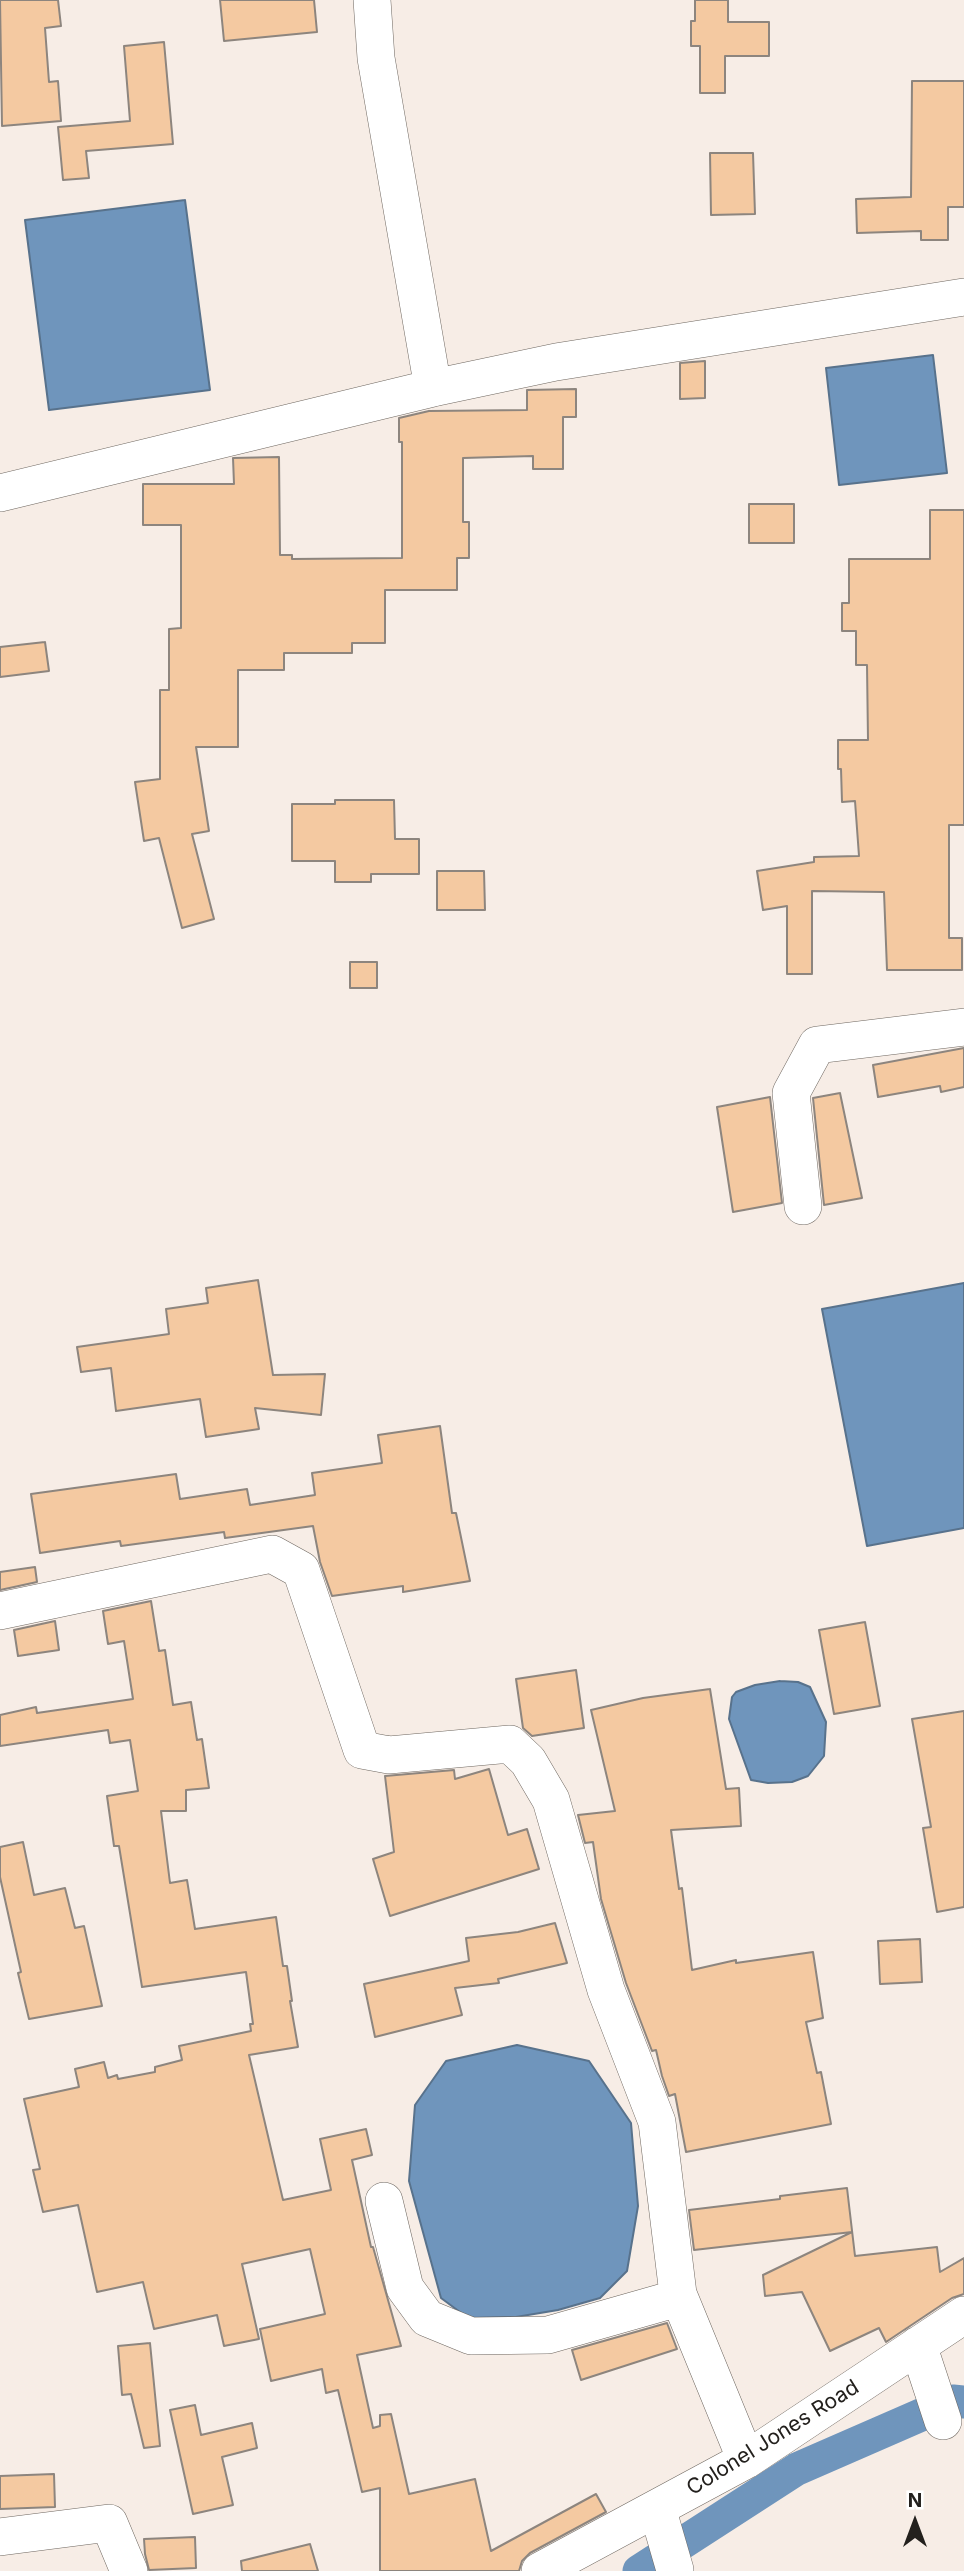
<!DOCTYPE html>
<html>
<head>
<meta charset="utf-8">
<style>
	body { margin:0 }
	#map { position:relative; width:964px; height:2571px; overflow:hidden; background:#f7ede6; font-family:Inter,sans-serif }
	canvas { display:block }
	.north { position:absolute; left:880px; top:2487px; width:70px; height:70px; -webkit-text-stroke:5px #fff; paint-order:stroke; rotate:0deg; font-size:19px; font-weight:700; line-height:28px; text-align:center; color:#23201d }
	.north::after { content:''; display:block; margin:auto; width:24px; height:32px; background:#23201d; clip-path:polygon(50% 0,100% 100%,50% 72%,0 100%) }
</style>
</head>
<body>
<div id="map">
<canvas width="964" height="2571"></canvas>
<div class="north">N</div>
</div>
<script>
const g = document.querySelector('canvas').getContext('2d');
g.lineJoin = 'round';
function paint(path, color) {
  g.fillStyle = color;
  g.fill(path, 'evenodd');
}
function shape(rows) {
  const path = new Path2D();
  for (const r of rows) {
    path.moveTo(r[0], r[1]);
    for (let i = 2; i < r.length; i += 2) path.lineTo(r[i], r[i + 1]);
  }
  return path;
}
function strokePath(path, color, width, dash) {
  g.strokeStyle = color;
  g.lineWidth = width;
  g.lineCap = dash ? 'butt' : 'round';
  g.setLineDash(dash || []);
  g.stroke(path);
}
function write(font, color, halo, rows, align = 'center') {
  g.font = font + ' Inter,sans-serif';
  g.lineWidth = 5;
  g.setLineDash([]);
  g.textBaseline = 'middle';
  g.strokeStyle = halo;
  g.fillStyle = color;
  for (const [text, x, y, turn = 0] of rows) {
    g.save();
    g.translate(x, y);
    g.rotate((+turn || 0) * Math.PI / 180);
    g.textAlign = isNaN(turn) ? turn : align;
    if (halo) g.strokeText(text, 0, 0);
    g.fillText(text, 0, 0);
    g.restore();
  }
}
const water = shape([
	[185,200,210,390,49,410,25,220,185,200],
	[933,355,947,473,839,485,826,368,933,355],
	[964,1283,964,1528,867,1546,822,1309,964,1283],
	[780,1681,798,1682,810,1687,826,1722,824,1756,808,1776,792,1782,768,1783,751,1780,729,1719,732,1697,736,1692,755,1685,780,1681],
	[517,2045,589,2061,631,2123,638,2206,627,2271,600,2298,558,2310,516,2317,468,2318,441,2298,409,2181,415,2105,446,2061,517,2045]
]);
const canal = shape([
	[639,2571,797,2469,953,2401,964,2402]
]);
const building = shape([
	[0,0,58,0,61,26,45,28,49,82,58,81,61,121,2,126,0,0],
	[220,0,314,0,317,32,224,41,220,0],
	[695,0,728,0,728,22,769,22,769,56,725,56,725,93,700,93,700,46,691,46,691,21,695,21,695,0],
	[164,42,173,144,86,151,89,178,63,180,58,127,130,121,124,46,164,42],
	[912,81,964,81,964,207,948,207,948,240,921,240,921,231,857,233,856,199,911,197,912,81],
	[710,153,753,153,755,214,711,215,710,153],
	[705,361,705,398,680,399,680,363,705,361],
	[576,389,576,417,563,417,563,469,533,469,533,456,463,458,463,522,469,522,469,558,457,558,457,590,385,590,385,643,352,643,352,653,284,653,284,670,238,670,238,747,196,747,209,831,192,834,214,919,182,928,159,838,144,841,135,782,160,779,160,690,169,690,169,629,181,628,181,525,143,525,143,484,234,484,233,458,279,457,280,555,292,555,292,559,402,558,402,442,399,442,399,418,429,411,527,410,527,390,576,389],
	[749,504,794,504,794,543,749,543,749,504],
	[930,510,964,510,964,825,949,825,949,938,962,938,962,970,887,970,884,892,812,891,812,974,787,974,787,906,763,910,757,871,814,862,814,857,859,856,855,801,842,802,841,769,838,769,838,740,868,740,867,665,856,665,856,631,842,631,842,603,849,603,849,559,930,559,930,510],
	[45,642,49,671,0,677,0,647,45,642],
	[335,800,394,800,395,839,419,839,419,874,371,874,371,882,335,882,335,861,292,861,292,804,335,804,335,800],
	[437,871,484,871,485,910,437,910,437,871],
	[350,962,377,962,377,988,350,988,350,962],
	[964,1048,964,1087,941,1092,940,1086,878,1097,873,1065,964,1048],
	[840,1093,862,1198,824,1205,813,1098,840,1093],
	[770,1097,782,1203,733,1212,717,1107,770,1097],
	[258,1280,273,1375,325,1374,321,1415,255,1408,259,1429,206,1437,200,1399,116,1411,111,1368,81,1372,77,1347,169,1334,166,1309,208,1303,206,1288,258,1280],
	[440,1426,452,1513,456,1513,470,1581,403,1592,403,1586,332,1596,320,1562,313,1526,225,1538,224,1532,121,1546,120,1541,40,1553,31,1494,176,1474,180,1499,247,1489,250,1505,315,1495,312,1473,382,1463,378,1435,440,1426],
	[35,1567,37,1582,0,1590,0,1572,35,1567],
	[151,1601,159,1651,165,1650,173,1705,191,1702,197,1740,202,1739,209,1788,186,1790,186,1811,161,1811,170,1883,187,1880,195,1929,276,1917,283,1966,287,1966,292,2001,290,2001,298,2047,249,2055,283,2200,331,2190,320,2139,366,2129,372,2155,352,2160,371,2247,373,2247,401,2346,357,2355,373,2428,380,2426,380,2415,391,2414,409,2494,475,2479,491,2551,596,2494,606,2512,530,2553,522,2561,519,2571,380,2571,380,2488,362,2492,338,2390,326,2393,322,2369,271,2381,260,2329,325,2314,310,2249,242,2264,259,2339,224,2346,217,2315,154,2329,143,2282,97,2292,78,2205,43,2212,33,2170,40,2169,24,2099,79,2087,75,2069,104,2062,108,2078,117,2075,118,2079,155,2072,155,2067,182,2060,179,2046,251,2031,250,2024,253,2024,246,1972,142,1987,119,1846,114,1846,107,1796,138,1791,130,1740,110,1743,108,1730,0,1746,0,1715,36,1707,37,1713,133,1699,124,1641,108,1644,103,1611,151,1601],
	[55,1621,59,1650,18,1656,14,1630,55,1621],
	[865,1622,880,1706,834,1714,819,1630,865,1622],
	[576,1670,584,1728,532,1736,523,1728,516,1679,576,1670],
	[710,1689,726,1789,739,1788,741,1826,671,1830,679,1889,682,1888,692,1970,736,1960,736,1963,813,1952,823,2018,806,2022,817,2073,821,2072,831,2124,686,2152,675,2094,669,2096,662,2076,656,2050,652,2051,626,1983,601,1899,593,1842,585,1843,578,1815,615,1811,591,1710,643,1698,710,1689],
	[964,1711,964,1907,937,1912,923,1828,931,1827,912,1719,964,1711],
	[489,1769,508,1835,527,1829,539,1869,390,1916,373,1859,394,1852,385,1776,454,1770,455,1779,489,1769],
	[23,1842,34,1895,65,1888,75,1928,84,1926,102,2006,29,2019,18,1973,21,1972,0,1877,0,1847,23,1842],
	[555,1923,567,1963,498,1979,499,1983,455,1988,462,2015,375,2037,364,1984,469,1961,466,1938,518,1932,555,1923],
	[920,1939,922,1982,880,1984,878,1941,920,1939],
	[847,2188,855,2256,937,2247,940,2272,964,2258,964,2294,952,2298,886,2342,879,2328,830,2351,802,2292,765,2296,763,2275,852,2232,694,2250,689,2210,780,2199,780,2196,847,2188],
	[667,2323,677,2349,581,2380,572,2350,667,2323],
	[150,2343,160,2446,144,2448,131,2394,122,2395,118,2346,150,2343],
	[195,2405,201,2435,252,2423,257,2448,222,2457,233,2505,193,2514,170,2410,195,2405],
	[54,2474,55,2507,0,2509,0,2476,54,2474],
	[195,2537,196,2568,149,2570,145,2554,144,2539,195,2537],
	[310,2544,318,2571,242,2571,241,2561,310,2544]
]);
const minor = shape([
	[372,0,376,58,433,388],
	[0,493,433,388,556,362,964,297],
	[803,1206,791,1093,817,1045,964,1027],
	[0,1611,272,1554,301,1570,362,1750,389,1755,510,1744,528,1761,551,1800,606,1990,657,2122,678,2294,746,2460],
	[384,2201,405,2288,427,2318,471,2336,548,2335,671,2300,678,2294],
	[918,2345,943,2421],
	[657,2508,675,2570],
	[0,2537,109,2523,129,2571],
	[540,2571,746,2460,964,2315]
]);
const streetNames = [
	["Colonel Jones Road",773,2438,-32]
];
paint(water, '#6f95bc');
strokePath(water, '#58728c', 2);
strokePath(canal, '#6f95bc', 33);
paint(building, '#f4c9a1');
strokePath(building, '#8d857e', 2);
strokePath(minor, '#6e6760', 38);
strokePath(minor, '#fff', 37);
write('21px', '#23201d', '#fff', streetNames);
</script>
</body>
</html>
